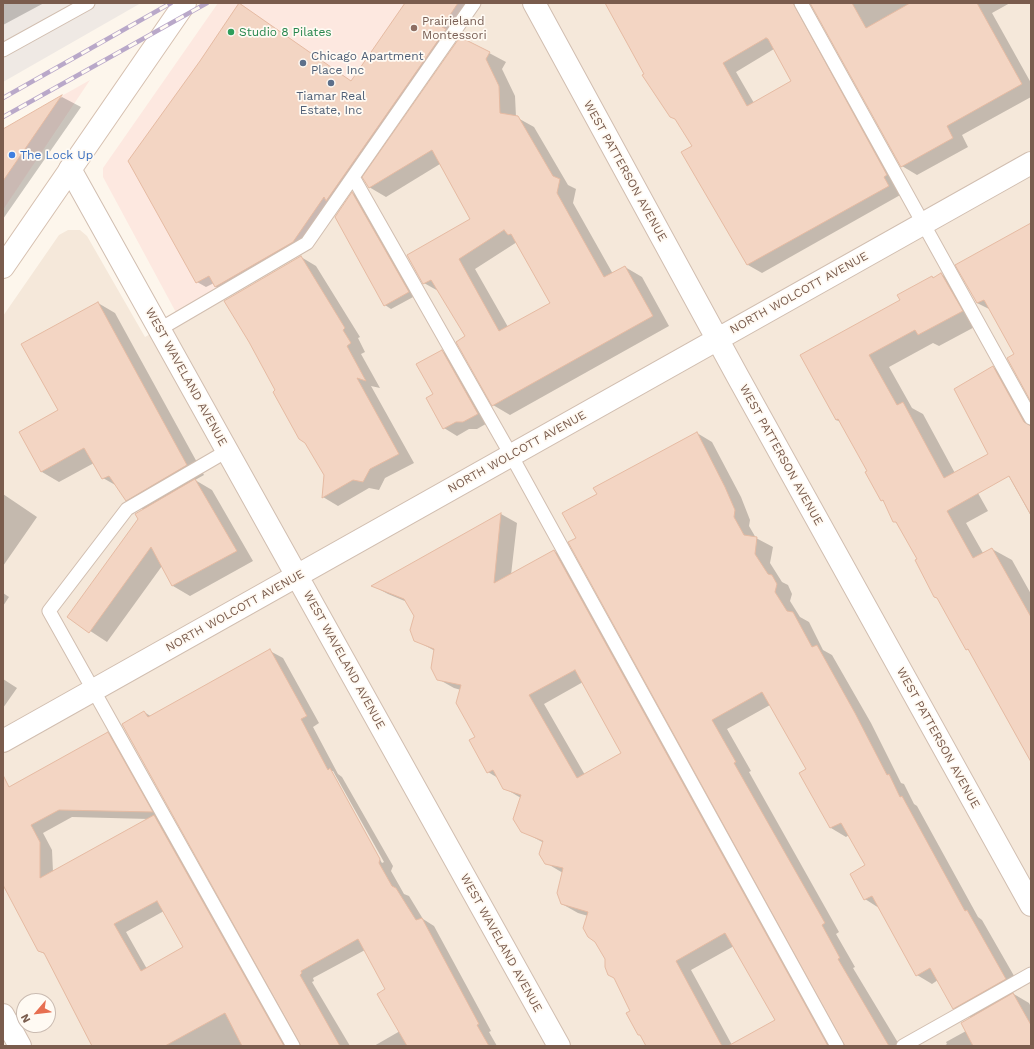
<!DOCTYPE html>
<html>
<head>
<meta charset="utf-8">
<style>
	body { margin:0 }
	#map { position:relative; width:1034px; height:1049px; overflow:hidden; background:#fdf6ec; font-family:"Work Sans",sans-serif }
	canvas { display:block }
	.frame { position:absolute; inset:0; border:4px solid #7a5c4d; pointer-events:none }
	.north { position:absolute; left:16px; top:993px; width:40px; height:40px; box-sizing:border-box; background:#fffaf3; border:1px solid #cabbb1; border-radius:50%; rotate:242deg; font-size:11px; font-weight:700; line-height:16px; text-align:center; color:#7a5c4d }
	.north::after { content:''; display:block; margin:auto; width:14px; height:18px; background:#e76f51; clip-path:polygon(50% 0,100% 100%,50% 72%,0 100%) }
</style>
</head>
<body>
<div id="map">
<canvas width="1034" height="1049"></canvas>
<div class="frame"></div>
<div class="north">N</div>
</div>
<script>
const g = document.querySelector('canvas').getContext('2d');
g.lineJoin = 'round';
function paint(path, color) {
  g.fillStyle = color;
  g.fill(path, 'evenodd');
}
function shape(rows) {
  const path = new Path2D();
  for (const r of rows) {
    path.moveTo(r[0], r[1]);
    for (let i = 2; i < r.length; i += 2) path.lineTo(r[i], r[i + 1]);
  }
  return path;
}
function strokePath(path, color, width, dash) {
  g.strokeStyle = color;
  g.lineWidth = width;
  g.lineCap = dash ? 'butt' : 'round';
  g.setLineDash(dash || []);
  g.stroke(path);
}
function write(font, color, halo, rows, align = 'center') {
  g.font = font + ' "Work Sans",sans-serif';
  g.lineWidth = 3.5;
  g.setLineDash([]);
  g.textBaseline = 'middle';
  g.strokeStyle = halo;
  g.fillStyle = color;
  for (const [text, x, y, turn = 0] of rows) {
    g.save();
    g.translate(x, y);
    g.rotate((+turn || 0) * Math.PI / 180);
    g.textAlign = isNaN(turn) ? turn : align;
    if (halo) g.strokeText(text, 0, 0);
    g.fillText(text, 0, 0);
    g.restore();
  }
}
const residential = shape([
	[474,3,1031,3,1031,1046,3,1046,3,316,59,235,68,230,80,230,87,236,145,337,199,306],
	[24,1001,48,1001,48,1025,24,1025]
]);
const commercial = shape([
	[218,3,474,3,307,243,179,318,103,177,103,168],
	[90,80,3,210,3,129]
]);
const industrial = shape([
	[3,3,141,3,3,82]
]);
const shadow = shape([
	[3,3,44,3,3,25],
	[407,3,471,3,302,247,225,292,216,287,214,283,206,287,197,282,352,82],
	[609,3,797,3,902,194,762,273,748,265,683,152,694,147,646,74],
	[774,49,792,81,754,103,736,72],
	[853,3,1010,3,992,13,1031,83,1031,97,962,135,968,147,917,175,902,166,821,21],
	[461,38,506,62,502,69,515,96,516,117,534,127,568,185,576,189,573,203,613,274,625,267,642,277,669,326,510,415,493,405,466,337,440,292,424,283,471,219,440,164,386,197,369,187],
	[517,242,551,303,508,327,475,269],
	[62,97,81,107,3,219,3,130],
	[353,193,359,197,415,296,391,309,385,305],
	[1031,224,1031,399,1016,354,991,310,977,303],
	[301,257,316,266,360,337,358,338,365,352,361,354,380,388,371,386,414,463,385,478,379,490,369,488,338,506,323,497,325,475,276,391],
	[941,274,962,286,982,323,939,346,933,343,889,367,912,408,923,414,956,475,974,486,988,511,966,523,983,553,992,549,1012,560,1031,594,1031,762,970,651,967,649,918,559,897,523,894,521,885,502,882,500,868,471,841,422,836,420,802,355,901,301,932,277,935,278],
	[98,303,115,313,204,475,195,480,212,490,253,561,190,596,173,586,162,566,107,642,69,617,139,519,144,510,126,500,117,486,103,478,94,463,59,482,42,472,20,432,59,410],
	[442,351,455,358,491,421,477,429,469,429,457,436,444,428,434,394],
	[993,367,1013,379,1031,411,1031,516,977,419],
	[697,433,712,442,741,497,750,520,749,526,756,538,773,547,770,563,782,582,788,585,792,594,790,601,800,617,809,622,823,650,832,655,871,723,901,783,904,784,914,804,917,806,978,917,982,920,1021,988,1012,993,1029,1003,1031,1007,1031,1046,944,1046,947,1044,946,1042,966,1031,971,1018,954,1008,938,980,932,984,917,975,879,908,865,899,866,866,849,835,846,837,831,828,800,773,807,769,770,705,727,729,751,771,749,772,839,932,836,934,855,967,853,968,900,1046,846,1046,577,539,598,494],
	[3,494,37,517,3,566],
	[501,514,517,523,511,575,554,551,570,560,838,1046,647,1046,588,916,578,913,562,904,563,873,546,863,544,843,522,831,521,798,504,788,498,778,488,772,461,690,454,688,438,679,435,651,415,640,415,616,407,602,388,594,373,586],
	[583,682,623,753,585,775,544,704],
	[734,946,776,1021,732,1045,691,970],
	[3,593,9,597,3,606],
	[270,651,283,658,319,723,313,727,338,774,342,777,393,866,391,871,404,894,409,896,423,919,434,926,491,1031,489,1032,497,1046,374,1046,400,1031,387,990,365,950,313,978,314,981,312,982,350,1046,301,1046,144,712,152,717],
	[330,771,333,771,384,862,382,863],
	[3,679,17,688,3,708],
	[108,733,120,740,292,1046,92,1046,45,954,39,951,3,878,3,791],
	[72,817,149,819,53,872,52,850,43,833],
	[164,911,184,947,147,969,126,932]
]);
const building = shape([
	[239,3,351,81,405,3,458,3,442,27,446,29,326,201,324,197,293,242,215,287,209,276,196,283,128,161,200,61,239,3],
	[605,3,793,3,887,175,884,177,889,186,747,265,681,152,692,146,675,119,670,117,642,75,644,74,605,3],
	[766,38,768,39,791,81,747,106,723,63,766,38],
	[810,3,852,3,866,28,910,3,977,3,1022,84,947,126,953,138,901,167,810,3],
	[460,37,490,52,486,59,499,86,500,113,518,116,553,176,560,179,557,193,604,277,625,266,653,316,492,406,456,342,465,336,431,280,423,284,407,255,470,219,432,150,369,188,362,177,460,37],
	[504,230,508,235,511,234,550,303,499,331,459,259,504,230],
	[62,95,3,181,3,129,62,95],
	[352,192,409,292,384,306,335,217,352,192],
	[1031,223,1031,402,1007,358,1014,354,984,300,977,303,955,265,1031,223],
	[301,256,345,328,343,330,351,343,347,346,366,381,357,378,399,454,370,469,363,482,353,480,322,498,324,475,305,443,299,439,273,392,275,390,249,342,224,301,301,256],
	[941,273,963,311,918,335,915,330,869,355,897,405,903,402,944,478,988,454,954,389,993,366,1024,422,1031,426,1031,515,1009,476,947,511,973,558,992,548,1031,617,1031,762,968,649,966,650,937,598,934,597,915,560,917,559,896,522,893,522,883,500,881,501,865,472,867,471,838,419,836,420,800,355,900,300,897,295,932,276,933,278,941,273],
	[98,302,187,465,126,501,109,476,102,479,84,448,41,472,19,432,58,410,21,344,98,302],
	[442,350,478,414,463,422,456,422,443,429,426,398,433,394,416,364,442,350],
	[697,432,725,487,735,510,734,517,744,535,757,537,755,554,768,574,772,575,777,584,775,592,787,611,793,612,812,647,817,645,855,713,887,775,889,774,900,797,902,796,965,911,967,910,1006,979,953,1009,930,968,916,976,872,896,864,900,850,874,865,865,841,823,830,828,799,773,806,769,762,692,712,720,736,762,734,763,825,923,822,925,840,958,838,959,889,1046,845,1046,568,542,576,538,562,513,597,494,593,488,697,432],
	[195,479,237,551,172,586,151,547,89,633,67,617,138,519,135,514,195,479],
	[501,513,494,583,554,550,828,1046,728,1046,775,1020,725,933,676,961,722,1046,646,1046,640,1035,638,1035,626,1013,630,1011,614,978,608,975,605,967,605,959,595,942,588,937,583,928,588,912,561,904,557,893,563,868,545,864,539,854,543,841,521,832,513,819,521,795,503,789,493,770,487,773,469,740,475,737,456,703,461,685,437,680,431,668,434,649,414,641,410,630,414,616,404,599,371,586,501,513],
	[575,670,621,753,577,778,529,695,575,670],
	[270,649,307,716,301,719,328,770,330,768,380,859,379,863,392,886,396,888,416,920,422,918,479,1024,477,1025,489,1046,407,1046,377,994,385,989,358,939,301,971,302,973,300,975,340,1046,301,1046,122,724,144,711,148,717,270,649],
	[108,732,153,812,59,810,31,825,40,842,40,878,154,815,284,1046,242,1046,225,1013,165,1046,92,1046,44,953,38,951,3,885,3,775,9,787,108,732],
	[157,901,183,947,141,971,114,924,157,901],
	[1013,993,1031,1025,1031,1046,973,1046,961,1023,1013,993]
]);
const service = shape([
	[801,3,1031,418],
	[3,50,88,3],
	[353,177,511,455,837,1046],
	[160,329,307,243,474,3],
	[227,451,127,509,49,611,293,1046],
	[903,1046,1031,974]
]);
const minor = shape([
	[534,3,738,377,1031,905],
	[70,169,559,1046],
	[3,741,1031,163],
	[3,1015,20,1046]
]);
const secondary = shape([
	[3,267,185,3]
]);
const rail = shape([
	[3,98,171,3],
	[3,117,207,3]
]);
const markers = [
	[414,28,4,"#8d6e63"],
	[231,32,4,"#2e9e5b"],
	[303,63,4,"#5c6f8a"],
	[331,83,4,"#5c6f8a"],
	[12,155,4,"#3f7fe0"]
];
const educationNames = [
	["Prairieland",422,21],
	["Montessori",422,35]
];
const leisureNames = [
	["Studio 8 Pilates",239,32]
];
const serviceNames = [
	["Chicago Apartment",311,56],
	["Place Inc",311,70],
	["Tiamar Real",331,96,"center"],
	["Estate, Inc",331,110,"center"]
];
const shopNames = [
	["The Lock Up",20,155]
];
const streetNames = [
	["WEST PATTERSON AVENUE",625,171,61],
	["NORTH WOLCOTT AVENUE",799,293,-29],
	["WEST WAVELAND AVENUE",186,377,61],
	["NORTH WOLCOTT AVENUE",517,452,-29],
	["WEST PATTERSON AVENUE",781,455,61],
	["NORTH WOLCOTT AVENUE",235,611,-29],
	["WEST WAVELAND AVENUE",344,660,61],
	["WEST PATTERSON AVENUE",938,738,61],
	["WEST WAVELAND AVENUE",501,943,61]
];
paint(residential, '#f5e8da');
paint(commercial, '#fde8e0');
paint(industrial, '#efe9e4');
paint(shadow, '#0003');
paint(building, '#f3d5c3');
strokePath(building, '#e6bba3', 1);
strokePath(service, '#d1beb0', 15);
strokePath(minor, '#d1beb0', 24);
strokePath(secondary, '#d6c0b0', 24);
strokePath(service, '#fff', 13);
strokePath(minor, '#fff', 22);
strokePath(secondary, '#fff', 22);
strokePath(rail, '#b9a8c9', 4.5);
strokePath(rail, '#fffaf3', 3, [9]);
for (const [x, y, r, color] of markers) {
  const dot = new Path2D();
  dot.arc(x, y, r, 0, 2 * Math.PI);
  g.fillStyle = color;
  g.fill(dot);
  strokePath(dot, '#fffaf3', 1.5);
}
write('12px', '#785e54', '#fffaf3', educationNames, 'left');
write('12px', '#27864d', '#fffaf3', leisureNames, 'left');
write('12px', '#4e5e75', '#fffaf3', serviceNames, 'left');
write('12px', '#366cbe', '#fffaf3', shopNames, 'left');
write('12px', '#7a5c4d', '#fffaf3', streetNames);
</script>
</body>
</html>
